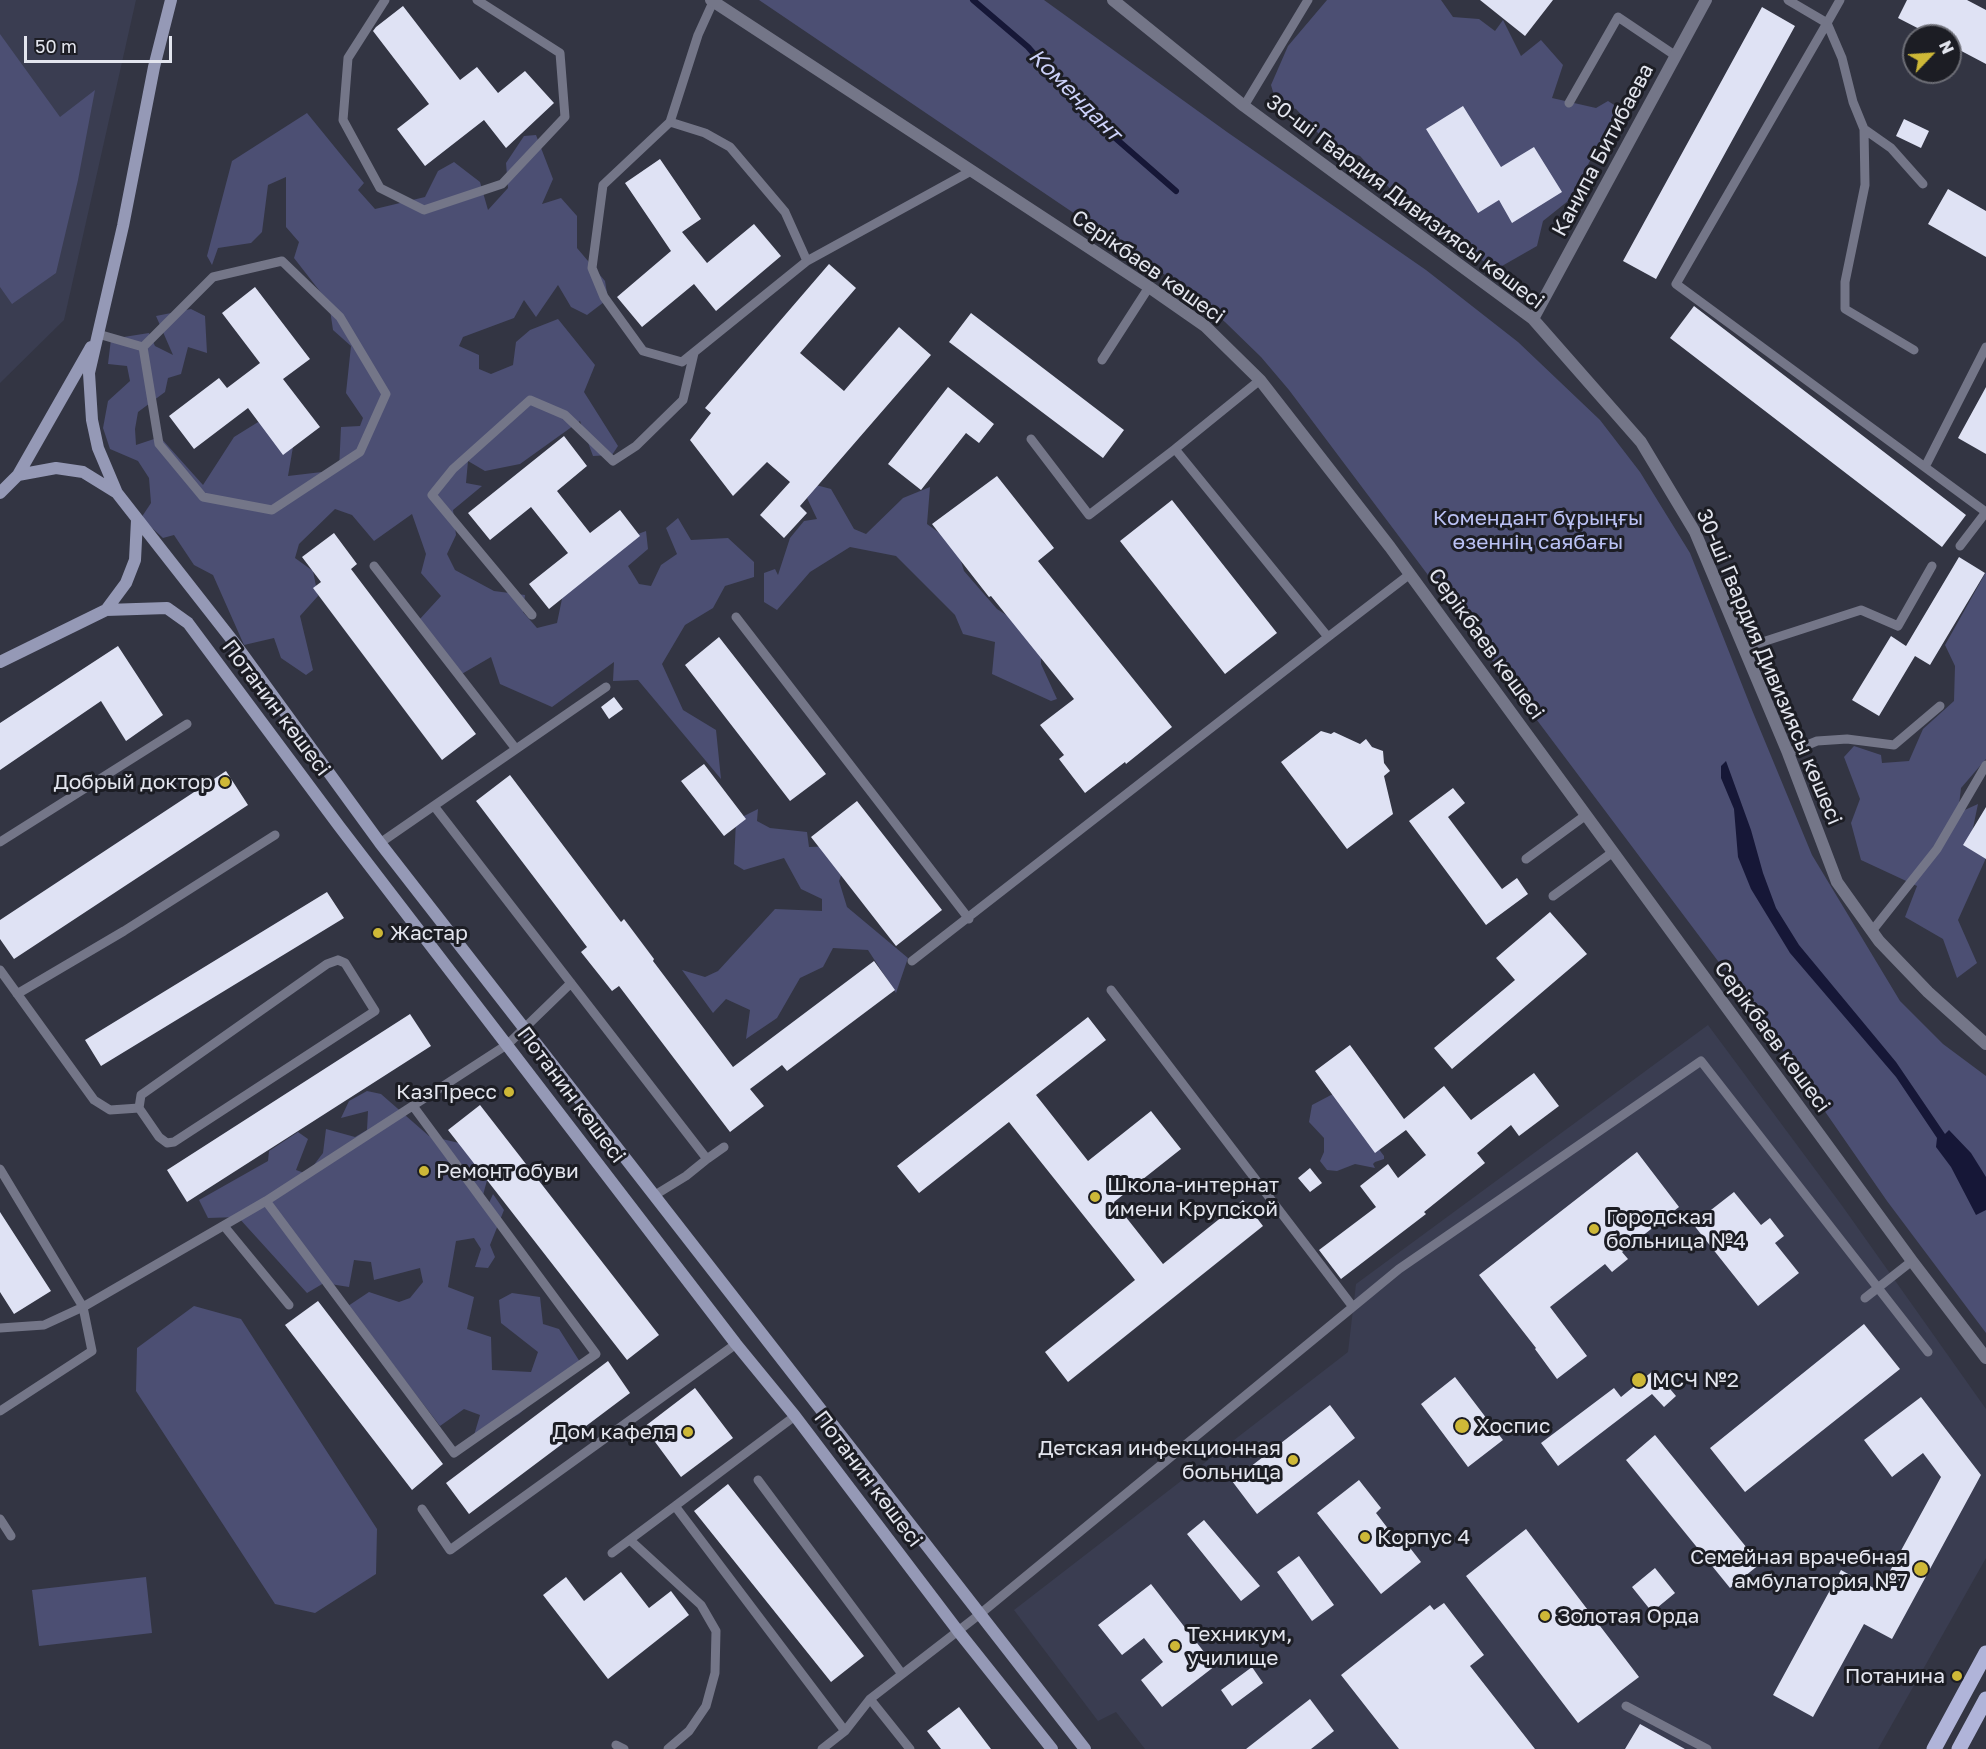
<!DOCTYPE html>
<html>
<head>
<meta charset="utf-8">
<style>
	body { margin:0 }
	#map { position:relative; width:1986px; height:1749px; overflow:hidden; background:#333543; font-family:"Golos Text",sans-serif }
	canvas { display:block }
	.north { position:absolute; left:1902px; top:24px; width:60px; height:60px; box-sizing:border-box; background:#1c1d24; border:2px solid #6c6d75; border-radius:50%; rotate:65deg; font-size:16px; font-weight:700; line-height:24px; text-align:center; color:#e3e5ee }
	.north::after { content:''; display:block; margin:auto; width:21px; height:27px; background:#ceb837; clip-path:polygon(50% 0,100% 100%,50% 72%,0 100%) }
	.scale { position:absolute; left:24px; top:36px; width:148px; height:27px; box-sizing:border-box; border:3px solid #e3e5ee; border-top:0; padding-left:8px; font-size:18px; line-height:21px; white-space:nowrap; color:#e3e5ee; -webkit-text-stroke:4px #1c1d24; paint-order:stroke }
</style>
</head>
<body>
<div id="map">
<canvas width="1986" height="1749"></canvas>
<div class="north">N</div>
<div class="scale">50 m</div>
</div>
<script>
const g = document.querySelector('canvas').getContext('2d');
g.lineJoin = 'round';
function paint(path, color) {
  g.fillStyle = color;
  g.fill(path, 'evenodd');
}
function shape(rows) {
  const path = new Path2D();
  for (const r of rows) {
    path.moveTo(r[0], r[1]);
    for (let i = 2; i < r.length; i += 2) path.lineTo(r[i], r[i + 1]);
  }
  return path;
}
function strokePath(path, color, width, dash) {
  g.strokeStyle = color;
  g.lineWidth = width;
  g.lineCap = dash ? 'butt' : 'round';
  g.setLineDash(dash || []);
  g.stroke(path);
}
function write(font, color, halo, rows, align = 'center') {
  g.font = font + ' "Golos Text",sans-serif';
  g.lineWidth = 6;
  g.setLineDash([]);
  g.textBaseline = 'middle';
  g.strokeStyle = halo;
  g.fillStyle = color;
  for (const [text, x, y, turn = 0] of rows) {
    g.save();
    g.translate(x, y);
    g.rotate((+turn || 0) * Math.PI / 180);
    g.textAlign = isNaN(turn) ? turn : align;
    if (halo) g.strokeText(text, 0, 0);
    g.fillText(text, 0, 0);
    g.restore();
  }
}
const built = shape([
	[0,0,136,0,64,320,0,383],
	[1708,1025,1843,1207,1986,1409,1986,1558,1878,1749,1145,1749,1116,1712,1098,1721,1014,1610,1348,1352,1356,1284]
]);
const green = shape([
	[759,0,1044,0,1227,132,1426,270,1518,342,1600,420,1640,472,1690,553,1752,710,1812,855,1900,1001,1943,1044,1986,1076,1986,1333,1887,1201,1754,1009,1289,390,1261,357,1225,322,1183,287],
	[1327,0,1441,0,1453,17,1479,19,1495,31,1503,20,1521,56,1541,40,1563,65,1552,98,1596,108,1608,101,1619,108,1568,201,1543,221,1537,246,1495,270,1396,195,1360,156,1330,146,1296,109,1276,102,1271,85,1288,46],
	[0,34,60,117,95,90,78,180,56,273,12,304,0,287],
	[307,113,364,183,358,190,375,209,425,197,438,171,454,162,480,182,488,210,508,188,506,163,524,136,536,135,553,179,542,204,561,198,577,216,577,248,605,281,608,299,587,315,571,307,558,285,536,317,524,300,514,318,463,337,459,346,479,355,479,369,491,374,513,365,516,342,530,330,558,319,595,365,584,392,618,446,612,455,593,456,580,421,520,464,485,471,468,461,466,483,482,486,453,510,456,535,447,554,455,570,494,591,525,595,523,612,537,628,557,623,564,589,614,543,646,531,648,549,628,566,639,584,651,586,661,565,677,554,666,528,678,518,691,540,728,538,754,562,754,577,725,586,713,608,685,625,662,664,683,710,716,730,721,779,638,680,613,681,614,662,552,707,500,684,491,657,460,675,419,620,441,596,421,573,426,554,412,514,374,541,352,515,335,509,299,544,295,558,313,571,318,596,300,616,313,670,306,675,281,658,274,638,244,645,213,575,194,565,174,535,163,538,141,518,151,503,149,478,138,461,110,449,103,428,108,401,130,381,127,366,108,364,111,339,149,333,155,346,173,355,156,316,191,309,205,316,207,353,188,347,181,374,168,378,165,392,138,412,135,429,136,445,160,437,203,485,234,437,263,419,294,441,288,476,339,470,341,427,360,426,363,418,346,393,351,346,333,330,329,303,294,258,299,242,286,227,286,177,268,185,262,232,251,243,218,248,212,265,207,256,232,161],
	[816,485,831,489,854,529,866,534,903,498,930,487,927,524,956,545,964,571,997,609,1041,637,1041,664,1057,699,1051,701,992,674,995,642,963,634,955,615,896,556,850,547,810,572,777,610,764,602,764,573,775,569,778,575,790,538,804,521,817,519,807,498],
	[1986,572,1986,759,1961,788,1958,813,1978,804,1969,847,1986,858,1958,920,1977,963,1957,978,1943,939,1905,917,1917,886,1861,860,1851,823,1860,799,1844,757,1854,746,1881,755,1882,763,1909,761,1923,729,1954,701,1955,666,1945,645],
	[758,809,757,821,770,828,807,832,809,847,836,846,846,863,839,881,847,907,908,958,896,993,868,950,833,948,823,967,800,978,777,1018,746,1039,750,1010,726,999,713,1013,682,970,705,977,718,971,775,909,822,911,822,899,801,889,784,858,744,870,734,864,736,820],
	[367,1091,381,1094,429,1136,472,1146,490,1169,482,1199,489,1203,493,1194,504,1210,490,1245,495,1257,488,1268,475,1267,481,1249,474,1238,456,1241,448,1287,474,1297,467,1329,491,1337,492,1370,531,1372,538,1352,501,1323,499,1300,512,1293,540,1297,543,1324,559,1329,580,1362,519,1414,472,1442,480,1415,464,1409,440,1426,348,1306,369,1292,399,1302,410,1298,423,1282,420,1268,374,1280,371,1262,354,1260,349,1287,324,1283,307,1293,238,1217,208,1218,199,1200,268,1161,269,1151,298,1132,308,1139,296,1170,307,1174,323,1153,326,1129,355,1137,367,1130,368,1111,341,1118,349,1101],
	[1344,1092,1375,1144,1384,1156,1384,1159,1375,1162,1373,1164,1375,1168,1355,1164,1337,1171,1327,1170,1320,1161,1324,1152,1324,1138,1309,1122,1312,1105,1331,1095],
	[194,1306,241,1319,377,1529,376,1574,315,1613,275,1604,136,1391,137,1348],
	[146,1577,152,1633,39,1646,32,1590]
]);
const water = shape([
	[1726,761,1751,830,1763,873,1776,908,1799,945,1896,1062,1945,1134,1949,1130,1971,1153,1986,1177,1986,1210,1976,1215,1951,1167,1936,1147,1937,1138,1896,1077,1790,953,1751,889,1738,857,1734,809,1721,778,1721,766]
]);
const stream = shape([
	[973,0,1028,47,1082,109,1176,191]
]);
const building = shape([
	[1480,0,1553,0,1525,36],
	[1907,0,1967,0,1986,10,1986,64,1950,45,1950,36,1933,36,1898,18],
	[403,6,460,80,477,67,498,93,525,71,554,103,506,148,484,120,425,166,397,129,429,104,373,31,376,27],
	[1762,7,1795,26,1656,279,1623,261],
	[1463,106,1501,167,1534,147,1562,192,1512,223,1499,200,1478,213,1426,129],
	[1904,119,1929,131,1921,148,1896,136],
	[660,159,701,219,682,232,707,263,754,224,781,256,716,311,694,284,642,327,617,297,671,251,625,183],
	[1948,189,1986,211,1986,257,1928,224],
	[829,264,856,288,800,353,844,391,899,327,931,355,800,506,807,513,784,538,760,515,790,482,767,462,733,496,690,440,711,413,705,408],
	[255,287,310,359,283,379,320,427,283,455,248,408,194,449,169,416,219,378,227,388,260,363,222,313],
	[1694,306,1966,515,1942,547,1670,338],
	[971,313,1124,430,1103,458,949,342],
	[948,387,994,424,979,443,966,433,921,490,888,464],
	[1986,387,1986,454,1958,438],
	[564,436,587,466,557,491,590,533,620,510,640,536,549,609,529,584,568,553,531,507,490,540,468,513],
	[997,476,1054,548,1038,561,1172,727,1126,764,1125,762,1085,793,1059,759,1064,755,1040,725,1074,699,991,596,989,597,932,524],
	[1172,500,1277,633,1225,674,1120,541],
	[334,533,357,564,351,569,476,734,442,760,313,588,321,582,302,557],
	[1959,557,1985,573,1930,665,1915,656,1879,716,1852,700,1891,636,1906,646],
	[719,637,826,774,790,801,685,665],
	[118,646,163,715,126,741,101,701,0,770,0,723],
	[614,697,623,709,609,719,601,707],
	[1321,731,1331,734,1334,732,1360,744,1366,739,1372,747,1383,751,1384,763,1390,771,1384,776,1393,814,1347,849,1281,762],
	[704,764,746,819,724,836,681,781],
	[226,771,248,805,14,959,0,939,0,920],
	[510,775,621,922,624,919,654,959,653,961,733,1067,874,961,895,990,787,1071,782,1065,750,1089,764,1106,730,1132,619,986,612,991,581,952,587,947,476,801],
	[1453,788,1465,803,1448,817,1502,889,1517,878,1528,894,1486,925,1409,821],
	[857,801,942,910,896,946,811,837],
	[1986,807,1986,859,1963,845],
	[327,892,344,918,101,1066,85,1040],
	[1550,912,1587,954,1452,1069,1434,1048,1515,980,1496,958],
	[410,1014,431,1046,187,1202,167,1170],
	[1088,1017,1106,1040,1036,1095,1088,1161,1151,1111,1181,1149,1114,1202,1163,1264,1243,1200,1263,1226,1068,1382,1045,1352,1135,1280,1009,1122,919,1193,897,1166],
	[1350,1045,1404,1119,1444,1086,1471,1120,1534,1073,1559,1106,1519,1136,1511,1125,1477,1153,1485,1163,1424,1212,1426,1214,1341,1279,1319,1250,1376,1207,1360,1186,1388,1164,1398,1178,1426,1155,1406,1130,1375,1153,1315,1071],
	[480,1105,659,1335,627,1360,448,1130],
	[1637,1152,1679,1207,1622,1252,1628,1259,1612,1272,1605,1264,1550,1307,1587,1356,1557,1379,1535,1349,1536,1348,1479,1275],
	[1310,1168,1322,1183,1310,1192,1298,1178],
	[1734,1192,1761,1225,1770,1218,1784,1236,1775,1243,1799,1273,1758,1306,1693,1224],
	[0,1212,51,1291,14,1314,0,1292],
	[318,1301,443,1464,412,1490,285,1325],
	[1864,1324,1900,1369,1745,1492,1710,1448],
	[608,1361,630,1393,469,1514,446,1483],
	[1654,1370,1676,1396,1664,1407,1652,1394,1558,1466,1541,1443,1614,1388,1621,1397],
	[1455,1377,1503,1440,1468,1467,1421,1404],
	[695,1388,733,1438,681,1477,644,1427],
	[1921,1397,1981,1475,1892,1639,1864,1624,1813,1717,1773,1695,1841,1570,1879,1591,1941,1477,1923,1453,1892,1477,1864,1440],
	[1330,1405,1355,1438,1257,1514,1232,1481],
	[1655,1435,1760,1564,1730,1588,1626,1460],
	[1359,1480,1381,1508,1376,1513,1396,1539,1400,1535,1421,1562,1381,1594,1317,1513],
	[728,1484,864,1656,831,1682,694,1511],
	[1204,1520,1260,1586,1241,1601,1187,1534],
	[1526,1529,1639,1677,1578,1723,1466,1576],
	[1299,1556,1334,1605,1312,1621,1277,1572],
	[1655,1568,1675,1593,1652,1612,1632,1587],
	[621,1572,649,1608,671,1591,689,1615,608,1679,543,1595,566,1577,584,1601],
	[1151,1584,1215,1666,1162,1707,1141,1680,1163,1662,1144,1638,1122,1655,1098,1625],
	[1444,1603,1484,1655,1470,1666,1535,1749,1399,1749,1341,1675,1430,1605,1434,1610],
	[1252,1667,1263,1683,1232,1706,1221,1690],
	[1310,1699,1334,1731,1311,1749,1246,1749],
	[959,1707,991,1749,941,1749,927,1731],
	[1640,1724,1685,1749,1625,1749]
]);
const service = shape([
	[385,0,348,58,343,120,380,188,424,210,502,184,565,117,560,53,477,0],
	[1788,0,1827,23,1676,284,1986,512],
	[1840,0,1827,23,1842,58,1853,102,1864,129,1891,148,1923,184],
	[713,2,698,35,670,122,603,185,592,268,604,297,643,351,682,362,807,261],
	[1569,103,1618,17,1676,56],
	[1244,106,1308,0],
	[670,122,705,133,730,147,785,212,807,261,971,171],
	[1864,129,1865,185,1845,282,1845,309,1914,350],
	[98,334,143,347,159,444,203,497,272,510,360,452,386,394,340,317,282,261,213,277,143,347],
	[1102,360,1149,287],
	[1031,439,1089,515,1175,449,1260,380],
	[1925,467,1986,347],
	[1960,546,1986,512],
	[374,566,516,749],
	[532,615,432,495,453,469,530,400,565,415,613,461,636,446,683,400,694,353],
	[736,617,969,919],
	[1328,637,1410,574],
	[1744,648,1861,610,1898,626,1932,566],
	[1788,753,1817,741,1847,739,1894,745,1940,706],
	[434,806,707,1159,686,1176,655,1195],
	[0,842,187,724],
	[380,843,606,687],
	[1526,859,1586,815],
	[1553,896,1613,852],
	[1872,931,1937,849,1986,765],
	[338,960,345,963,375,1011,174,1142,167,1143,159,1137,139,1108,141,1095,327,964,338,960],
	[912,961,1328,637,1175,449],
	[0,970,94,1100,110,1110,139,1108],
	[1111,990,1353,1307],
	[17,994,124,931,275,835],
	[707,1159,724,1147],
	[0,1169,83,1307,44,1325,0,1328],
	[266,1201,454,1453,596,1354,413,1106],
	[224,1226,289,1305],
	[1865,1298,1912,1261],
	[0,1411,92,1351,83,1307,266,1201,508,1044,571,983],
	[795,1416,675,1506,845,1731],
	[758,1480,902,1674],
	[422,1509,450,1550,736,1344],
	[0,1519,11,1536],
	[630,1540,701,1605,716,1631,715,1673,706,1706,689,1731,668,1749],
	[612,1553,675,1506],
	[870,1699,910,1749],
	[1626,1706,1707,1749],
	[616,1745,624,1749],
	[822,1749,845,1731,870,1699,980,1614,1399,1269,1701,1061,1928,1352]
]);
const tertiary = shape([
	[711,0,1149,287,1205,326,1260,380,1390,547,1912,1261,1986,1358],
	[1113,0,1244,106,1533,319,1641,442,1695,532,1788,753,1837,882,1879,941,1928,992,1986,1044],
	[1533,319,1706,0]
]);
const secondary = shape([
	[171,0,154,67,123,226,89,373,92,420,98,448,117,493,236,645,380,843,1085,1749],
	[18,475,56,468,83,472,117,493],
	[0,493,18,475,91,347],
	[106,610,126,583,135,560,137,520],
	[0,662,106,610,167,608,188,623,339,826,736,1344,795,1416,958,1631,1052,1749]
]);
const primary = shape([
	[1934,1749,1986,1653],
	[1959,1749,1986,1699]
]);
const markers = [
	[225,782,6,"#ceb837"],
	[378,933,6,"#ceb837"],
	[509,1092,6,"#ceb837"],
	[424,1171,6,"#ceb837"],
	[1095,1197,6,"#ceb837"],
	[1594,1229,6,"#ceb837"],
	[1639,1380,8,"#ceb837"],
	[1462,1426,8,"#ceb837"],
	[688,1432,6,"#ceb837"],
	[1293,1460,6,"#ceb837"],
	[1365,1537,6,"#ceb837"],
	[1921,1569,8,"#ceb837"],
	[1545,1616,6,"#ceb837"],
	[1175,1646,6,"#ceb837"],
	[1957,1676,6,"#ceb837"]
];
const streetNames = [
	["Канипа Битибаева",1603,150,-62],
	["30-ші Гвардия Дивизиясы көшесі",1405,202,37],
	["Серікбаев көшесі",1148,267,35],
	["Серікбаев көшесі",1486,644,54],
	["30-ші Гвардия Дивизиясы көшесі",1769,667,67],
	["Потанин көшесі",276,708,53],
	["Серікбаев көшесі",1772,1037,54],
	["Потанин көшесі",571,1095,53],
	["Потанин көшесі",868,1479,53]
];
const parkNames = [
	["Комендант бұрыңғы",1538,518],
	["өзеннің саябағы",1538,542]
];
const poiNames = [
	["Добрый доктор",213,782,"right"],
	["Жастар",390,933],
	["КазПресс",497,1092,"right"],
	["Ремонт обуви",436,1171],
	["Школа-интернат",1107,1185],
	["имени Крупской",1107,1209],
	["Городская",1606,1217],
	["больница №4",1606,1241],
	["МСЧ №2",1652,1380],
	["Хоспис",1476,1426],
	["Дом кафеля",676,1432,"right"],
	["Детская инфекционная",1281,1448,"right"],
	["больница",1281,1472,"right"],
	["Корпус 4",1377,1537],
	["Семейная врачебная",1908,1557,"right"],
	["амбулатория №7",1908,1581,"right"],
	["Золотая Орда",1557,1616],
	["Техникум,",1187,1634],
	["училище",1187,1658],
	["Потанина",1945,1676,"right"]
];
const waterNames = [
	["Комендант",1075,95,45]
];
paint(built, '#3a3d51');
paint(green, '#4c4f73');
paint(water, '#161737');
strokePath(stream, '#161737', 6);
paint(building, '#dfe2f4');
strokePath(service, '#747688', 9);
strokePath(tertiary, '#747688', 12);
strokePath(secondary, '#9599b6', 12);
strokePath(primary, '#b0b4d9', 15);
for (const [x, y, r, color] of markers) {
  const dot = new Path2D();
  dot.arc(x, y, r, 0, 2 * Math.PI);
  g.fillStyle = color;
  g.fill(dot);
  strokePath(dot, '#1c1d24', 2);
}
write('21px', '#e3e5ee', '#1c1d24', streetNames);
write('21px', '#bac1f4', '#1c1d24', parkNames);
write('21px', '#e3e5ee', '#1c1d24', poiNames, 'left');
write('italic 22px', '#ccd1f9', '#1c1d24', waterNames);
</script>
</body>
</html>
